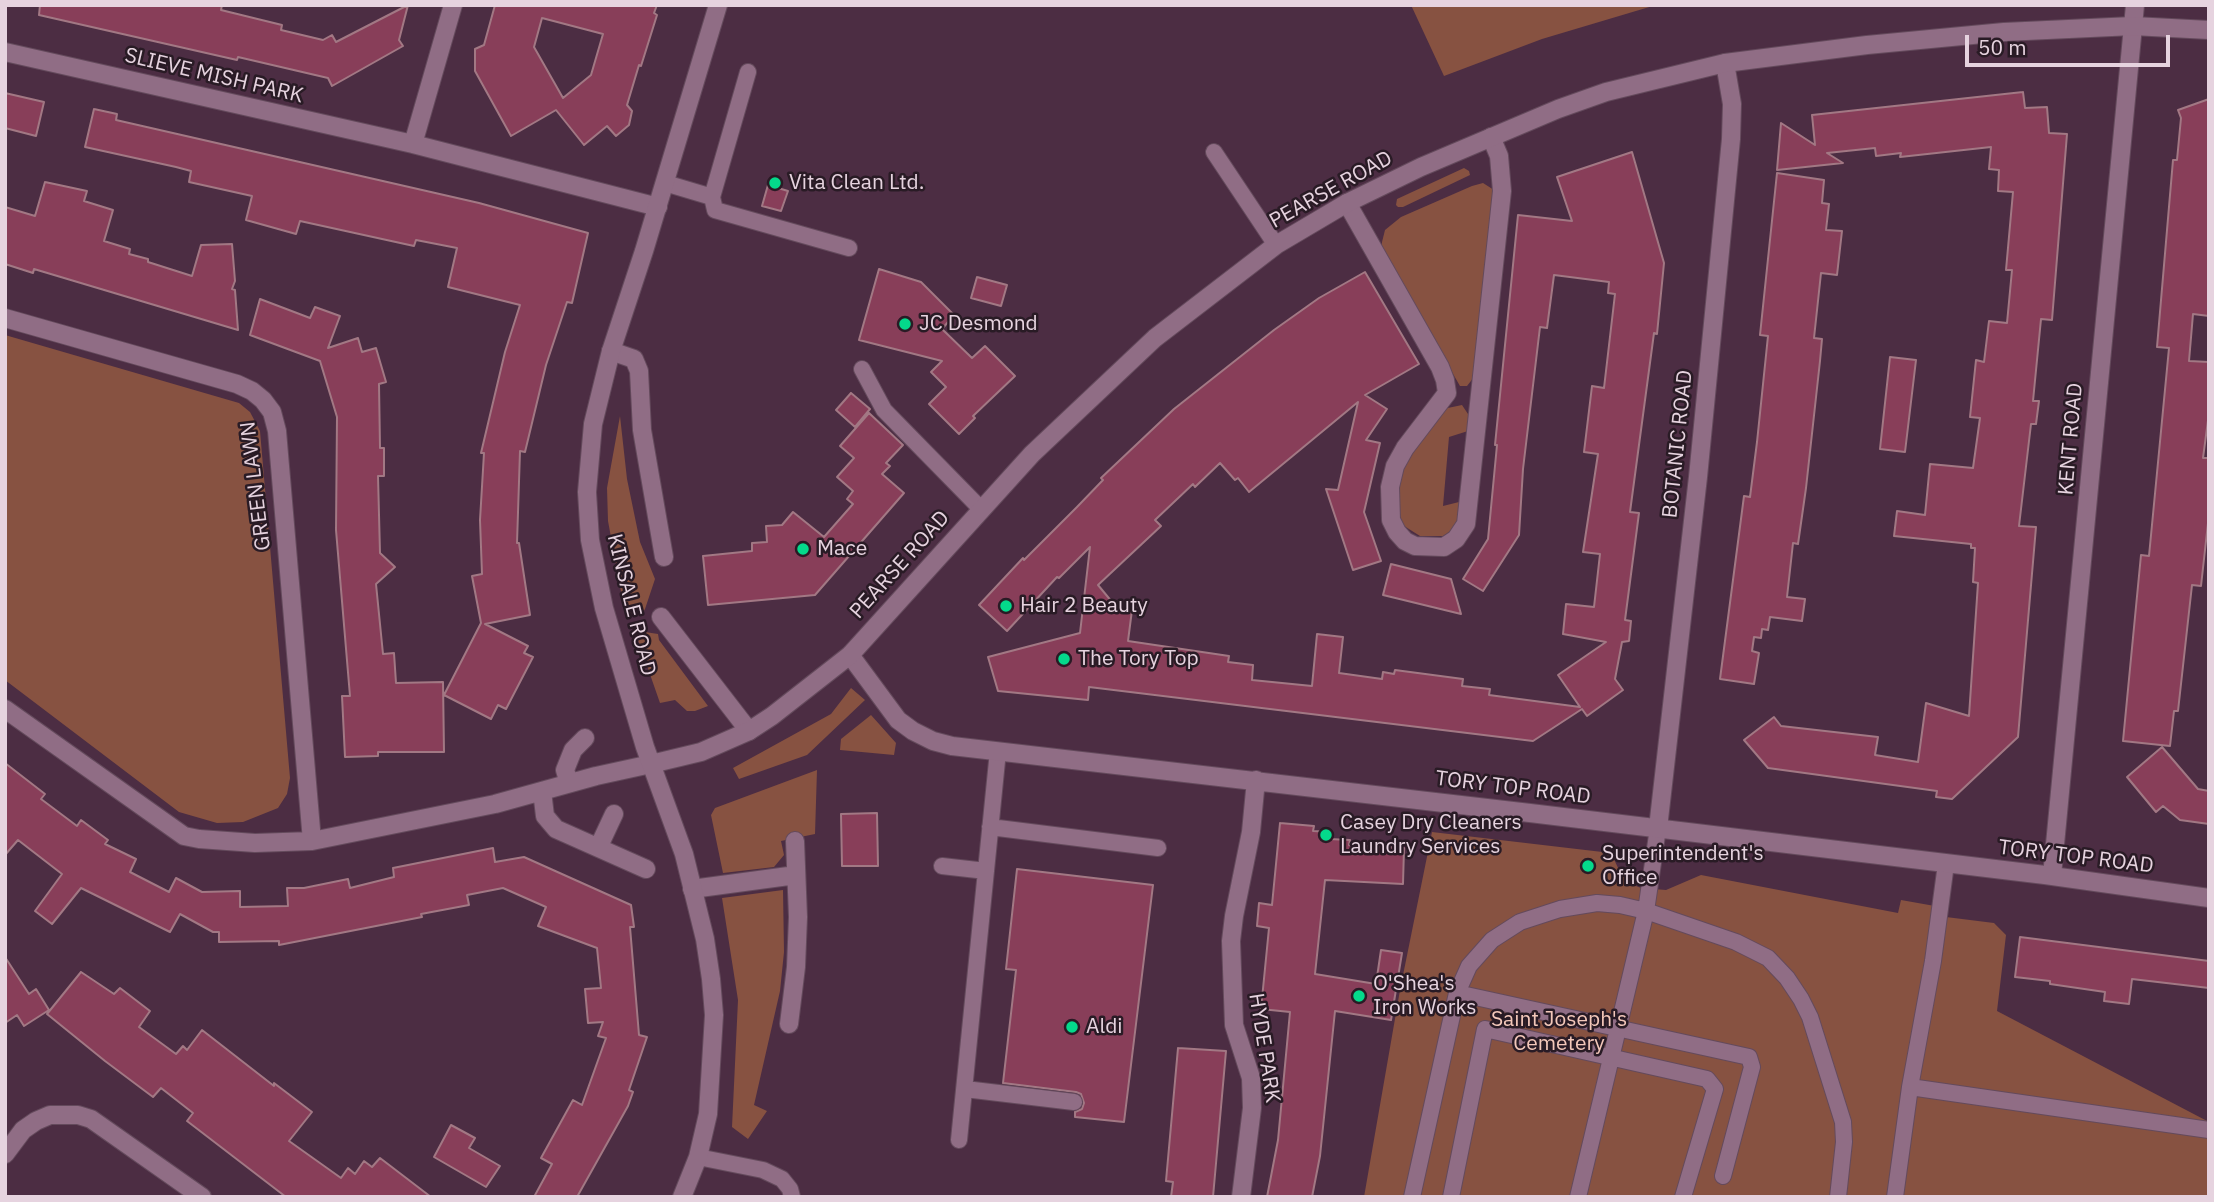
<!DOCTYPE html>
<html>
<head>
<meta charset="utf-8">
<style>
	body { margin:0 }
	#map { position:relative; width:2214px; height:1202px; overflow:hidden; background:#4c2d43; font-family:"IBM Plex Sans",sans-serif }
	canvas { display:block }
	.frame { position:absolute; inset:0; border:7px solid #e6d3df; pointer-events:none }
	.scale { position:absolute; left:1965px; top:35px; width:205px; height:32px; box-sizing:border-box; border:4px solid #e6d3df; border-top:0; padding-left:9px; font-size:21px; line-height:24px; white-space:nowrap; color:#e6d3df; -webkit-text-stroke:5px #291b25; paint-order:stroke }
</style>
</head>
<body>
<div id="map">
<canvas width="2214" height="1202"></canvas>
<div class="frame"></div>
<div class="scale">50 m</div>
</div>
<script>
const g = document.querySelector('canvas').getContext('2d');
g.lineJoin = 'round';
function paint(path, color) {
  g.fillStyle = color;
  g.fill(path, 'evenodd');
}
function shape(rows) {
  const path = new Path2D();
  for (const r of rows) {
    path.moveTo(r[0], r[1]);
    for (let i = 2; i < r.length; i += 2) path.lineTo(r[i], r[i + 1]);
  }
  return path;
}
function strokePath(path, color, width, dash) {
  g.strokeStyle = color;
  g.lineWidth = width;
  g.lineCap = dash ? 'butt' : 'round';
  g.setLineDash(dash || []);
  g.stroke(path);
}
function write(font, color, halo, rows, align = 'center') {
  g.font = font + ' "IBM Plex Sans",sans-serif';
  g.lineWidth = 5;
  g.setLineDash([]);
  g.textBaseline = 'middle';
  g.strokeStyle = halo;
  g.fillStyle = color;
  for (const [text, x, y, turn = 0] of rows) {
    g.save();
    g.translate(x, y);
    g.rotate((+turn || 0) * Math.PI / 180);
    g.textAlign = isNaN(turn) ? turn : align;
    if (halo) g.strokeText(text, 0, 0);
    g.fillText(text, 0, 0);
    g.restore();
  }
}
const green = shape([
	[1411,5,1656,5,1542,39,1444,76],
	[1464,168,1469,171,1470,175,1403,207,1398,207,1396,205,1397,199],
	[1483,183,1494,190,1474,377,1467,386,1460,386,1382,251,1382,242,1385,230,1401,217,1472,186],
	[5,335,239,403,250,412,260,431,290,778,287,794,278,808,243,822,217,823,179,812,5,680],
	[1462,405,1470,417,1468,431,1449,437,1443,506,1459,502,1459,518,1452,530,1443,536,1420,536,1401,524,1395,500,1401,469,1443,409],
	[620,416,627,479,640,542,655,579,645,609,642,614,638,615,630,614,622,597,608,521,607,488],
	[645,632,658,634,659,640,708,706,695,711,687,711,675,700,660,703,638,640],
	[851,688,865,700,807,755,739,779,733,768,831,714],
	[871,715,896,743,894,755,840,750,841,739],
	[817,770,815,834,781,841,784,855,774,867,723,873,711,815,715,808],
	[1432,832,1611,853,1620,872,1631,884,1641,888,1666,890,1701,875,1898,913,1901,900,1946,908,1946,917,1994,923,2006,935,1997,1011,2209,1122,2209,1197,1364,1197,1400,990],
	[783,890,784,952,780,991,754,1105,767,1111,748,1139,732,1127,738,1000,722,898]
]);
const building = shape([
	[40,5,222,5,221,10,282,25,281,30,323,40,332,35,336,42,408,5,399,40,403,46,332,86,328,78,238,57,237,60,39,15,40,5],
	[495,5,657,5,654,13,657,15,641,66,639,65,627,105,632,111,629,125,616,136,607,126,584,145,556,110,511,136,475,71,475,49,484,45,495,5],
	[542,18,603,34,591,75,563,98,534,47,542,18],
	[2023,92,2025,108,2047,107,2049,133,2067,134,2052,320,2041,319,2033,401,2039,401,2036,424,2031,424,2019,526,2036,527,2018,737,1952,799,1936,797,1937,791,1768,768,1744,740,1774,717,1781,726,1878,737,1875,755,1918,762,1926,703,1969,716,1978,583,1973,582,1975,548,1971,548,1971,544,1894,536,1897,511,1925,515,1930,464,1973,468,1980,418,1970,417,1976,360,1984,362,1989,321,2007,323,2012,270,2006,270,2013,192,1998,191,1999,170,1989,169,1991,147,1900,157,1901,153,1876,156,1875,148,1827,153,1843,163,1777,170,1781,123,1815,145,1812,115,2023,92],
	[5,93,44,102,36,136,5,128,5,93],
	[2209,99,2209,316,2193,314,2189,361,2209,362,2209,413,2203,458,2209,458,2209,514,2201,586,2192,585,2178,711,2174,711,2170,746,2123,741,2141,555,2149,556,2169,348,2157,347,2173,160,2177,160,2181,118,2178,110,2209,99],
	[94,109,117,114,116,120,479,203,588,233,572,303,567,302,546,365,525,452,520,451,517,543,519,543,530,615,485,624,528,646,524,653,533,657,506,709,498,705,491,719,444,695,481,623,472,576,482,574,480,520,484,453,481,453,505,352,520,305,448,287,457,248,416,240,414,246,300,221,296,234,246,220,252,196,189,182,191,171,176,167,85,147,94,109],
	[1632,152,1664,263,1657,334,1654,333,1630,512,1639,513,1625,620,1631,621,1629,641,1622,642,1615,679,1623,690,1587,716,1582,709,1533,741,1089,687,1088,700,998,691,988,657,1080,633,1090,547,1059,578,1057,577,1007,631,979,605,1023,558,1024,560,1077,507,1103,480,1101,478,1174,409,1274,330,1319,298,1365,272,1419,364,1365,395,1387,409,1366,440,1380,443,1364,512,1381,561,1353,570,1326,489,1338,490,1358,402,1249,492,1238,478,1235,480,1220,463,1195,487,1193,484,1155,520,1161,526,1098,585,1117,608,1132,610,1128,641,1229,656,1228,662,1253,665,1252,680,1312,686,1317,634,1343,637,1339,673,1382,679,1383,672,1394,674,1395,670,1463,679,1462,686,1490,689,1489,695,1580,707,1558,675,1606,642,1563,634,1566,604,1594,607,1600,554,1583,552,1598,454,1584,452,1592,386,1604,388,1615,294,1608,293,1609,282,1554,275,1547,328,1540,327,1523,469,1519,535,1483,591,1463,579,1488,539,1497,445,1495,445,1518,215,1572,221,1557,177,1632,152],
	[1777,173,1824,180,1822,203,1829,204,1826,230,1842,231,1837,275,1821,273,1814,338,1822,339,1820,361,1806,488,1798,544,1793,543,1787,597,1805,599,1802,621,1770,617,1768,630,1762,629,1761,638,1754,637,1752,651,1759,653,1754,684,1720,679,1744,496,1750,497,1757,442,1768,336,1760,335,1777,173],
	[45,182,87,191,84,201,113,210,104,241,130,249,129,254,148,259,148,262,192,276,201,245,232,244,235,281,232,289,235,290,238,330,34,269,33,273,5,264,5,207,35,216,45,182],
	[768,185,788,191,781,211,762,206,768,185],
	[879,269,921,282,954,315,942,329,972,358,985,346,1015,376,973,416,975,418,959,434,929,404,946,387,931,372,942,361,859,340,879,269],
	[977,277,1007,285,1001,306,971,298,977,277],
	[260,299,310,318,315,307,340,316,328,348,358,338,362,352,376,348,386,382,379,384,380,448,384,448,384,476,378,476,380,553,395,567,376,584,383,654,394,653,396,683,443,682,444,752,378,752,378,756,345,757,342,696,350,696,336,530,337,417,320,361,250,335,260,299],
	[1890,357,1916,360,1905,452,1880,449,1890,357],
	[851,393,870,409,855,427,836,410,851,393],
	[869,413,903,445,886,463,890,466,882,474,904,493,815,595,708,605,703,556,752,551,752,543,767,542,766,526,782,525,793,512,824,537,853,504,847,499,853,491,837,477,854,458,840,446,869,413],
	[1391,564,1451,579,1461,614,1383,595,1391,564],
	[2162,747,2198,789,2209,791,2209,824,2180,820,2163,806,2156,812,2127,777,2162,747],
	[5,763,45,794,41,799,77,826,81,820,108,840,105,844,136,859,130,872,169,892,176,878,202,892,240,891,240,907,288,906,287,888,304,888,348,879,350,888,394,877,393,868,493,848,495,862,524,857,631,905,634,927,630,927,639,1035,647,1037,629,1090,633,1092,628,1106,577,1197,534,1197,552,1164,541,1158,573,1100,582,1105,606,1038,598,1036,603,1022,588,1023,585,989,601,988,597,948,538,926,546,907,503,888,467,895,469,905,421,914,422,917,279,945,279,941,219,942,219,932,213,932,180,914,170,932,81,888,52,924,35,911,62,874,18,840,5,855,5,763],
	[877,813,878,866,842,866,841,814,877,813],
	[1280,823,1314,826,1313,831,1330,832,1329,839,1350,840,1349,845,1404,848,1403,884,1325,880,1315,974,1376,984,1381,950,1402,953,1391,1020,1335,1011,1320,1156,1312,1197,1267,1197,1278,1140,1290,1012,1261,1009,1269,928,1257,926,1259,903,1272,905,1280,823],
	[1017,869,1153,885,1124,1122,1075,1117,1075,1112,1082,1109,1084,1103,1081,1094,1076,1092,1003,1083,1016,970,1006,969,1017,869],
	[2020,937,2209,961,2209,988,2132,979,2129,1004,2104,1001,2105,992,2050,984,2050,981,2015,977,2020,937],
	[5,957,29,994,36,989,49,1010,24,1026,17,1015,5,1023,5,957],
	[81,972,114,994,120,988,150,1011,139,1027,176,1054,183,1046,187,1050,202,1030,274,1086,274,1083,312,1112,289,1141,341,1178,348,1168,355,1174,364,1161,372,1167,380,1158,431,1197,286,1197,187,1121,193,1113,161,1088,153,1097,105,1061,47,1014,81,972],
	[1178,1048,1226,1051,1213,1197,1171,1197,1173,1182,1166,1181,1178,1048],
	[451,1125,475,1138,469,1148,500,1166,486,1187,434,1157,451,1125]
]);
const service = shape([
	[748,72,712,197,715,210,849,248],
	[1214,152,1276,245],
	[665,183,712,197],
	[862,369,884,410,981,509],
	[990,827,1158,848],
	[942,866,986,871],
	[1457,993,1749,1057,1752,1067,1723,1176],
	[1910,1087,2209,1130],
	[965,1089,1074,1102],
	[959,1140,998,751],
	[698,1157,763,1170,782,1179,790,1189,792,1197],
	[1412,1197,1457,993,1469,966,1492,940,1520,922,1560,909,1597,903,1620,905,1646,911,1736,942,1768,958,1787,978,1801,999,1810,1017,1843,1122,1844,1142,1838,1197],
	[1451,1197,1485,1029,1707,1079,1715,1089,1683,1197],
	[1578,1197,1646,911,1658,828],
	[1895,1197,1910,1087,1933,961,1946,864]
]);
const minor = shape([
	[5,52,413,144,658,207],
	[413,144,453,5],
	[1347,203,1440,367,1445,380,1447,393,1405,448,1395,466,1390,487,1391,520,1397,532,1405,541,1415,546,1444,547,1456,539,1466,524,1502,191,1499,156,1491,137],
	[5,318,237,384,252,391,263,400,272,412,277,431,312,841,495,804,596,776,651,764],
	[611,351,634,359,639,371,642,430,664,557],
	[661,617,749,731],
	[850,655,898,720,913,731,933,741,952,746,1530,813,2045,875,2209,898],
	[5,709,184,836,199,839,255,843,312,841],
	[569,783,565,770,573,750,585,738],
	[542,791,545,816,556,829,646,869],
	[1658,828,1698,477,1731,139,1732,104,1725,63],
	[599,846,614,814],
	[2052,876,2135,5],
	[692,889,796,875],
	[789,1024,796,967,798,917,795,841],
	[5,1154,23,1130,36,1121,50,1115,78,1115,91,1119,202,1197],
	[1241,1197,1252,1108,1251,1078,1234,1025,1231,941,1234,916,1251,832,1256,780]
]);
const tertiary = shape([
	[651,764,701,752,749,731,772,716,850,655,1032,454,1155,338,1276,245,1347,203,1421,167,1558,109,1606,92,1725,63,1867,45,2004,32,2133,26,2209,30],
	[682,1197,698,1157,708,1114,714,1015,711,979,705,939,684,854,645,747,604,608,590,540,587,492,593,424,611,351,644,251,718,5]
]);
const markers = [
	[775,183,7,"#04d98b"],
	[905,324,7,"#04d98b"],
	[803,549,7,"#04d98b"],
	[1006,606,7,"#04d98b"],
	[1064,659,7,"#04d98b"],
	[1326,835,7,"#04d98b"],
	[1588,866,7,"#04d98b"],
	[1359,996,7,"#04d98b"],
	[1072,1027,7,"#04d98b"]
];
const streetNames = [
	["SLIEVE MISH PARK",214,76,13],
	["PEARSE ROAD",1331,190,-29],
	["KENT ROAD",2071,439,-85],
	["BOTANIC ROAD",1678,444,-84],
	["GREEN LAWN",256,486,-97],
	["PEARSE ROAD",900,565,-48],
	["KINSALE ROAD",631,605,76],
	["TORY TOP ROAD",1513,788,7],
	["TORY TOP ROAD",2076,857,7],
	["HYDE PARK",1264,1048,81]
];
const poiNames = [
	["Vita Clean Ltd.",789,183],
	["JC Desmond",919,324],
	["Mace",817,549],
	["Hair 2 Beauty",1020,606],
	["The Tory Top",1078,659],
	["Casey Dry Cleaners",1340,823],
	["Laundry Services",1340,847],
	["Superintendent's",1602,854],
	["Office",1602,878],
	["O'Shea's",1373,984],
	["Iron Works",1373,1008],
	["Aldi",1086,1027]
];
const parkNames = [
	["Saint Joseph's",1559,1020],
	["Cemetery",1559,1044]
];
paint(green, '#875241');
paint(building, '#883e59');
strokePath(building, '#a27884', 2);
strokePath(service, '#644a5c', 18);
strokePath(minor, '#644a5c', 20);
strokePath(tertiary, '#644a5c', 20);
strokePath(service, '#906d85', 16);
strokePath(minor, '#906d85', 18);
strokePath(tertiary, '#906d85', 18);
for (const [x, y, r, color] of markers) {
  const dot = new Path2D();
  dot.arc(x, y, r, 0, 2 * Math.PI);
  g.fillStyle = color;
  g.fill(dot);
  strokePath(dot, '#291b25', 2.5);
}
write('21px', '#e6d3df', '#291b25', streetNames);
write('21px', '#e6d3df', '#291b25', poiNames, 'left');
write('21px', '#f4c8ba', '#291b25', parkNames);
</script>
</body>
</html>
